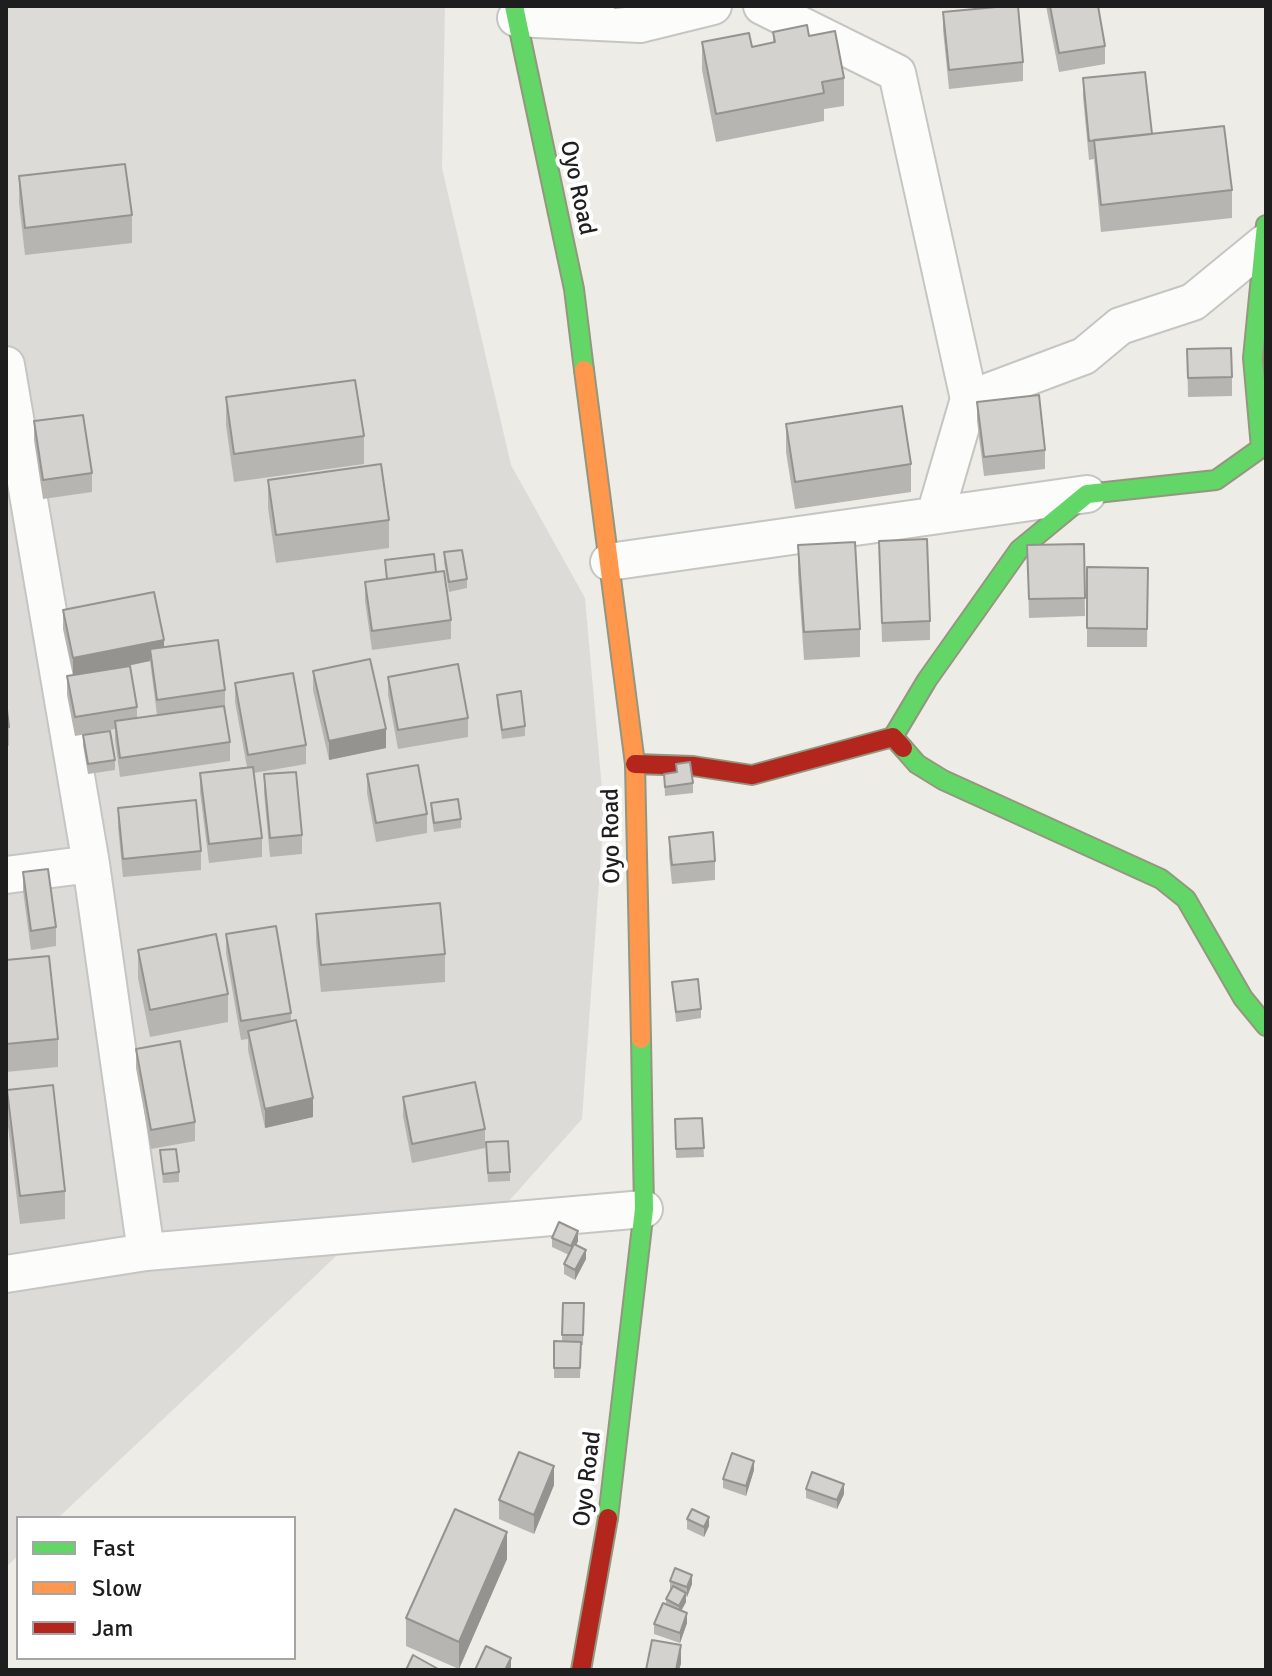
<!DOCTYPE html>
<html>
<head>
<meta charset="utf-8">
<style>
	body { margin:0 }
	#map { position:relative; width:1272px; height:1676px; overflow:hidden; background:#edece7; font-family:Signika,sans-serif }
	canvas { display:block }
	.frame { position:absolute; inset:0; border:8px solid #1e1e1e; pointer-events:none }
	.legend { position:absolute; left:16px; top:1516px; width:280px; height:144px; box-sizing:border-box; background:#fff; border:2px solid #a5a5a5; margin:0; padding:10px 14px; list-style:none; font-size:24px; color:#1e1e1e }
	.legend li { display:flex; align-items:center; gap:16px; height:40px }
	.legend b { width:40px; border:2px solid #a5a5a5 }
</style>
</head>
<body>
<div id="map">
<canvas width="1272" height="1676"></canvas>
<div class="frame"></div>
<ul class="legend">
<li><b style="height:10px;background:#63d668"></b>Fast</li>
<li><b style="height:10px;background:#ff974d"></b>Slow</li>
<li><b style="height:10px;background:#b3261e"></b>Jam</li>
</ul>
</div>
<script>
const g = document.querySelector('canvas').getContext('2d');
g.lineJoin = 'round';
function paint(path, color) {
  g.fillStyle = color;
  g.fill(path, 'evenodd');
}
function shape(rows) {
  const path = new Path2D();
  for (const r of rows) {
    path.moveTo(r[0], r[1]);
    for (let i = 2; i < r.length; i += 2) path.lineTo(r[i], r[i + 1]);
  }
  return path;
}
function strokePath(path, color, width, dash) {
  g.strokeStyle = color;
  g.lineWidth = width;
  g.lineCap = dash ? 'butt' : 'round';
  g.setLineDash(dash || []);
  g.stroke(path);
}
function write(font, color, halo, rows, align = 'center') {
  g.font = font + ' Signika,sans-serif';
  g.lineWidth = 8;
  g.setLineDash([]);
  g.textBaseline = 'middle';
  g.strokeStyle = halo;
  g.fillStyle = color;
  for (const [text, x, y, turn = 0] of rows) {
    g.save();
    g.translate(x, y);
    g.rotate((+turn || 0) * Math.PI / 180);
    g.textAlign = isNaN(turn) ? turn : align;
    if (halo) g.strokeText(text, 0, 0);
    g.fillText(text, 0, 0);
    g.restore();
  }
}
const residential = shape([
	[6,6,445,6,442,168,511,465,585,598,604,812,582,1119,500,1211,365,1229,58,1518,18,1518,18,1556,6,1567]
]);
const street = shape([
	[762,6,897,73,969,399,935,515],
	[516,18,640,24,713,6],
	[6,365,91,864],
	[969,399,1084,356,1120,326,1193,302,1265,243],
	[609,562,1087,494],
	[6,875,91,864,146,1252],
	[6,1274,146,1252,644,1209]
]);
const fast = shape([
	[514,6,574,289,584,370],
	[893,737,927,680,1019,550,1087,494,1216,480,1261,448,1253,358,1266,225],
	[903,748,917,764,943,780,1161,879,1186,899,1243,998,1266,1026],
	[608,1518,644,1209,641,1039]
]);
const slow = shape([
	[584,370,635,764,641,1039]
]);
const jam = shape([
	[635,764,693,766,752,775,893,737,903,748],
	[581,1670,608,1518]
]);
const wall = shape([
	[614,6,647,6,614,9],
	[1046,6,1098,6,1105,46,1105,64,1059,72],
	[943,12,1023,62,1023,81,949,89,943,30],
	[773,32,809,36,844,78,844,106,824,109,824,121,716,142,702,70,702,42,752,47,773,43],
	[1083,78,1152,134,1232,190,1232,218,1101,232,1094,159,1089,160,1083,97],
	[19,176,132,215,132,243,25,255,19,203],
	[1187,349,1232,377,1232,396,1188,397],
	[226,397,364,436,364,464,234,482,226,425],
	[977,402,1045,450,1045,469,984,476,977,421],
	[34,421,92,473,92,492,43,499,34,440],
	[786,424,911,464,911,492,795,509,786,452],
	[268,480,389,520,389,548,276,563,268,508],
	[879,541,930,621,930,640,882,642],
	[1084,544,1085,616,1029,618,1027,545],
	[798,545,860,629,860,657,804,660,798,573],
	[444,552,467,579,467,588,449,592,444,562],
	[385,560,436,572,451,620,451,639,372,650,365,601,365,582,386,579],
	[1087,567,1148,568,1147,647,1087,647],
	[63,610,164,647,225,690,225,709,230,742,230,761,120,777,115,740,115,729,75,736,67,695,67,676,73,676,63,629],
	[150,661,157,715,137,718,137,707,128,666],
	[313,671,386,748,329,760,313,690],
	[388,677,468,718,468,737,398,749,388,695],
	[235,683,306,745,306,764,254,773,262,838,262,857,209,863,200,792,200,773,247,767,235,702],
	[497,695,525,726,525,736,502,739,497,704],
	[6,701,9,727,9,746,6,746],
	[83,735,115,760,115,770,88,774,83,745],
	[676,764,693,783,693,793,665,796,664,774,676,772],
	[264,774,302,835,302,854,270,857,264,793],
	[367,774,427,814,427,833,376,842,367,793],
	[431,803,461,819,461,828,434,832,431,813],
	[118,808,201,851,201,870,123,877,118,827],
	[669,837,715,861,715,880,672,884,669,856],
	[23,872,56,927,56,946,31,950,23,891],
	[316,914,445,954,445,982,321,992,316,942],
	[226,934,291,1013,291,1021,313,1117,265,1128,248,1050,248,1039,241,1040,226,953],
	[138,950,228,994,228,1022,150,1037,138,978],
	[6,960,58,1039,58,1067,6,1072],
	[672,982,701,1009,701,1018,676,1022],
	[136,1049,195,1122,195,1141,151,1149,136,1068],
	[7,1090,65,1191,65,1219,20,1224,7,1118],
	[403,1097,485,1129,485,1148,412,1163,403,1116],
	[702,1118,704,1157,676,1158,675,1119],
	[160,1150,179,1172,179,1182,163,1183],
	[486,1152,510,1172,510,1181,488,1182],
	[552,1238,578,1241,576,1245,586,1259,575,1280,564,1274,564,1264,569,1255,552,1247],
	[563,1303,584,1303,583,1345,581,1345,580,1378,554,1378,554,1341,562,1341],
	[754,1470,746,1496,723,1488,723,1479],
	[554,1485,534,1534,499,1519,499,1500],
	[806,1489,844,1494,837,1509,806,1498],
	[687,1519,709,1526,704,1537,687,1529],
	[507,1559,459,1669,406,1646,406,1618],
	[670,1581,692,1584,687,1597,686,1596,686,1602,681,1611,687,1623,680,1643,654,1634,654,1624,666,1605,666,1599,670,1590]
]);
const shadedWall = shape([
	[164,640,164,658,150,649,150,661,73,677,73,658],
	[386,729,386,748,329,760,329,741],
	[313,1098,313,1117,265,1128,265,1109],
	[578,1231,578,1241,571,1256,571,1246],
	[586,1250,586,1259,575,1280,575,1270],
	[754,1461,754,1470,746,1496,746,1486],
	[554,1466,554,1485,534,1534,534,1515],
	[844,1484,844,1494,837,1509,837,1500],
	[709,1517,709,1526,704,1537,704,1527],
	[507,1532,507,1559,459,1669,459,1642],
	[692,1575,692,1584,687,1597,687,1587],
	[686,1593,686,1602,679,1615,679,1606],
	[687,1613,687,1623,680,1643,680,1633],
	[681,1645,681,1664,679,1670,676,1670],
	[511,1658,511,1667,510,1670,505,1670]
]);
const building = shape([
	[1007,6,1018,6,1023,62,949,70,943,12,1007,6],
	[1050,6,1098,6,1105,46,1059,53,1050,6],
	[807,25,809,36,835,31,844,78,822,82,824,93,716,114,702,42,749,33,752,47,775,42,773,32,807,25],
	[1145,72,1152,134,1089,141,1083,78,1145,72],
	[1224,126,1232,190,1101,205,1094,140,1224,126],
	[125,164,132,215,25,228,19,176,125,164],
	[1231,348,1232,377,1188,378,1187,349,1231,348],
	[355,380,364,436,234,454,226,397,355,380],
	[1039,395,1045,450,984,457,977,402,1039,395],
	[902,406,911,464,795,482,786,424,902,406],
	[83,415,92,473,43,480,34,421,83,415],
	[381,464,389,520,276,535,268,480,381,464],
	[927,539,930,621,882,623,879,541,927,539],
	[855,542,860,629,804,632,798,545,855,542],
	[1084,544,1085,598,1029,599,1027,545,1084,544],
	[462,550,467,579,449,582,444,552,462,550],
	[434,554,436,572,387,579,385,560,434,554],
	[1087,567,1148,568,1147,629,1087,628,1087,567],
	[444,571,451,620,372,631,365,582,444,571],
	[154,592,164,640,73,658,63,610,154,592],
	[218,640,225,690,157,700,150,649,218,640],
	[370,659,386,729,329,741,313,671,370,659],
	[458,664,468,718,398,730,388,677,458,664],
	[130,666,137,707,75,717,67,676,130,666],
	[293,673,306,745,248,755,235,683,293,673],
	[521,691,525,726,502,730,497,695,521,691],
	[6,701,9,727,6,727,6,701],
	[224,706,230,742,120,758,115,721,224,706],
	[110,731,115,760,88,764,83,735,110,731],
	[690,762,693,783,665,787,664,774,677,772,676,764,690,762],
	[418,765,427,814,376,823,367,774,418,765],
	[253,767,262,838,209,844,200,773,253,767],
	[296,772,302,835,270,838,264,774,296,772],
	[458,799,461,819,434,823,431,803,458,799],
	[196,800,201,851,123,859,118,808,196,800],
	[713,832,715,861,672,865,669,837,713,832],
	[48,869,56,927,31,931,23,872,48,869],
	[440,903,445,954,321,965,316,914,440,903],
	[276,926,291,1013,241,1021,226,934,276,926],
	[216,934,228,994,150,1010,138,950,216,934],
	[49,956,58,1039,6,1044,6,960,49,956],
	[698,979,701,1009,676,1012,672,982,698,979],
	[296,1020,313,1098,265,1109,248,1031,296,1020],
	[180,1041,195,1122,151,1130,136,1049,180,1041],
	[475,1082,485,1129,412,1144,403,1097,475,1082],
	[53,1085,65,1191,20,1196,7,1090,53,1085],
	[702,1118,704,1148,676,1149,675,1119,702,1118],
	[508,1141,510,1172,488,1173,486,1142,508,1141],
	[176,1149,179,1172,163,1174,160,1150,176,1149],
	[559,1222,578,1231,571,1246,552,1238,559,1222],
	[574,1244,586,1250,575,1270,564,1264,574,1244],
	[563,1303,584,1303,583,1335,562,1335,563,1303],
	[554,1341,581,1342,580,1368,554,1368,554,1341],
	[519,1452,554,1466,534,1515,499,1500,519,1452],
	[732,1453,754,1461,746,1486,723,1479,732,1453],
	[812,1472,844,1484,837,1500,806,1489,812,1472],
	[455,1509,507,1532,459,1642,406,1618,455,1509],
	[692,1509,709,1517,704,1527,687,1519,692,1509],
	[675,1568,692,1575,687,1587,670,1581,675,1568],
	[673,1586,686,1593,679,1606,666,1599,673,1586],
	[663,1603,687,1613,680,1633,654,1624,663,1603],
	[652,1640,681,1645,676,1670,646,1670,652,1640],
	[486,1646,511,1658,505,1670,475,1670,486,1646],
	[413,1655,440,1670,406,1670,413,1655]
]);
const streetNames = [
	["Oyo Road",577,188,78],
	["Oyo Road",612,836,-91],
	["Oyo Road",588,1479,-83]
];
paint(residential, '#dcdbd8');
strokePath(street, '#c5c5c3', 40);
strokePath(fast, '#93977e', 22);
strokePath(slow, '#93977e', 22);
strokePath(jam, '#93977e', 22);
strokePath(street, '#fcfcfb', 36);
strokePath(fast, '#63d668', 18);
strokePath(slow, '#ff974d', 18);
strokePath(jam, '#b3261e', 18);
paint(wall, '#b6b5b1');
paint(shadedWall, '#949390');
paint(building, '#d4d2ce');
strokePath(building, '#949390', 2);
write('24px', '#1e1e1e', '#fff', streetNames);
</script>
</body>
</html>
